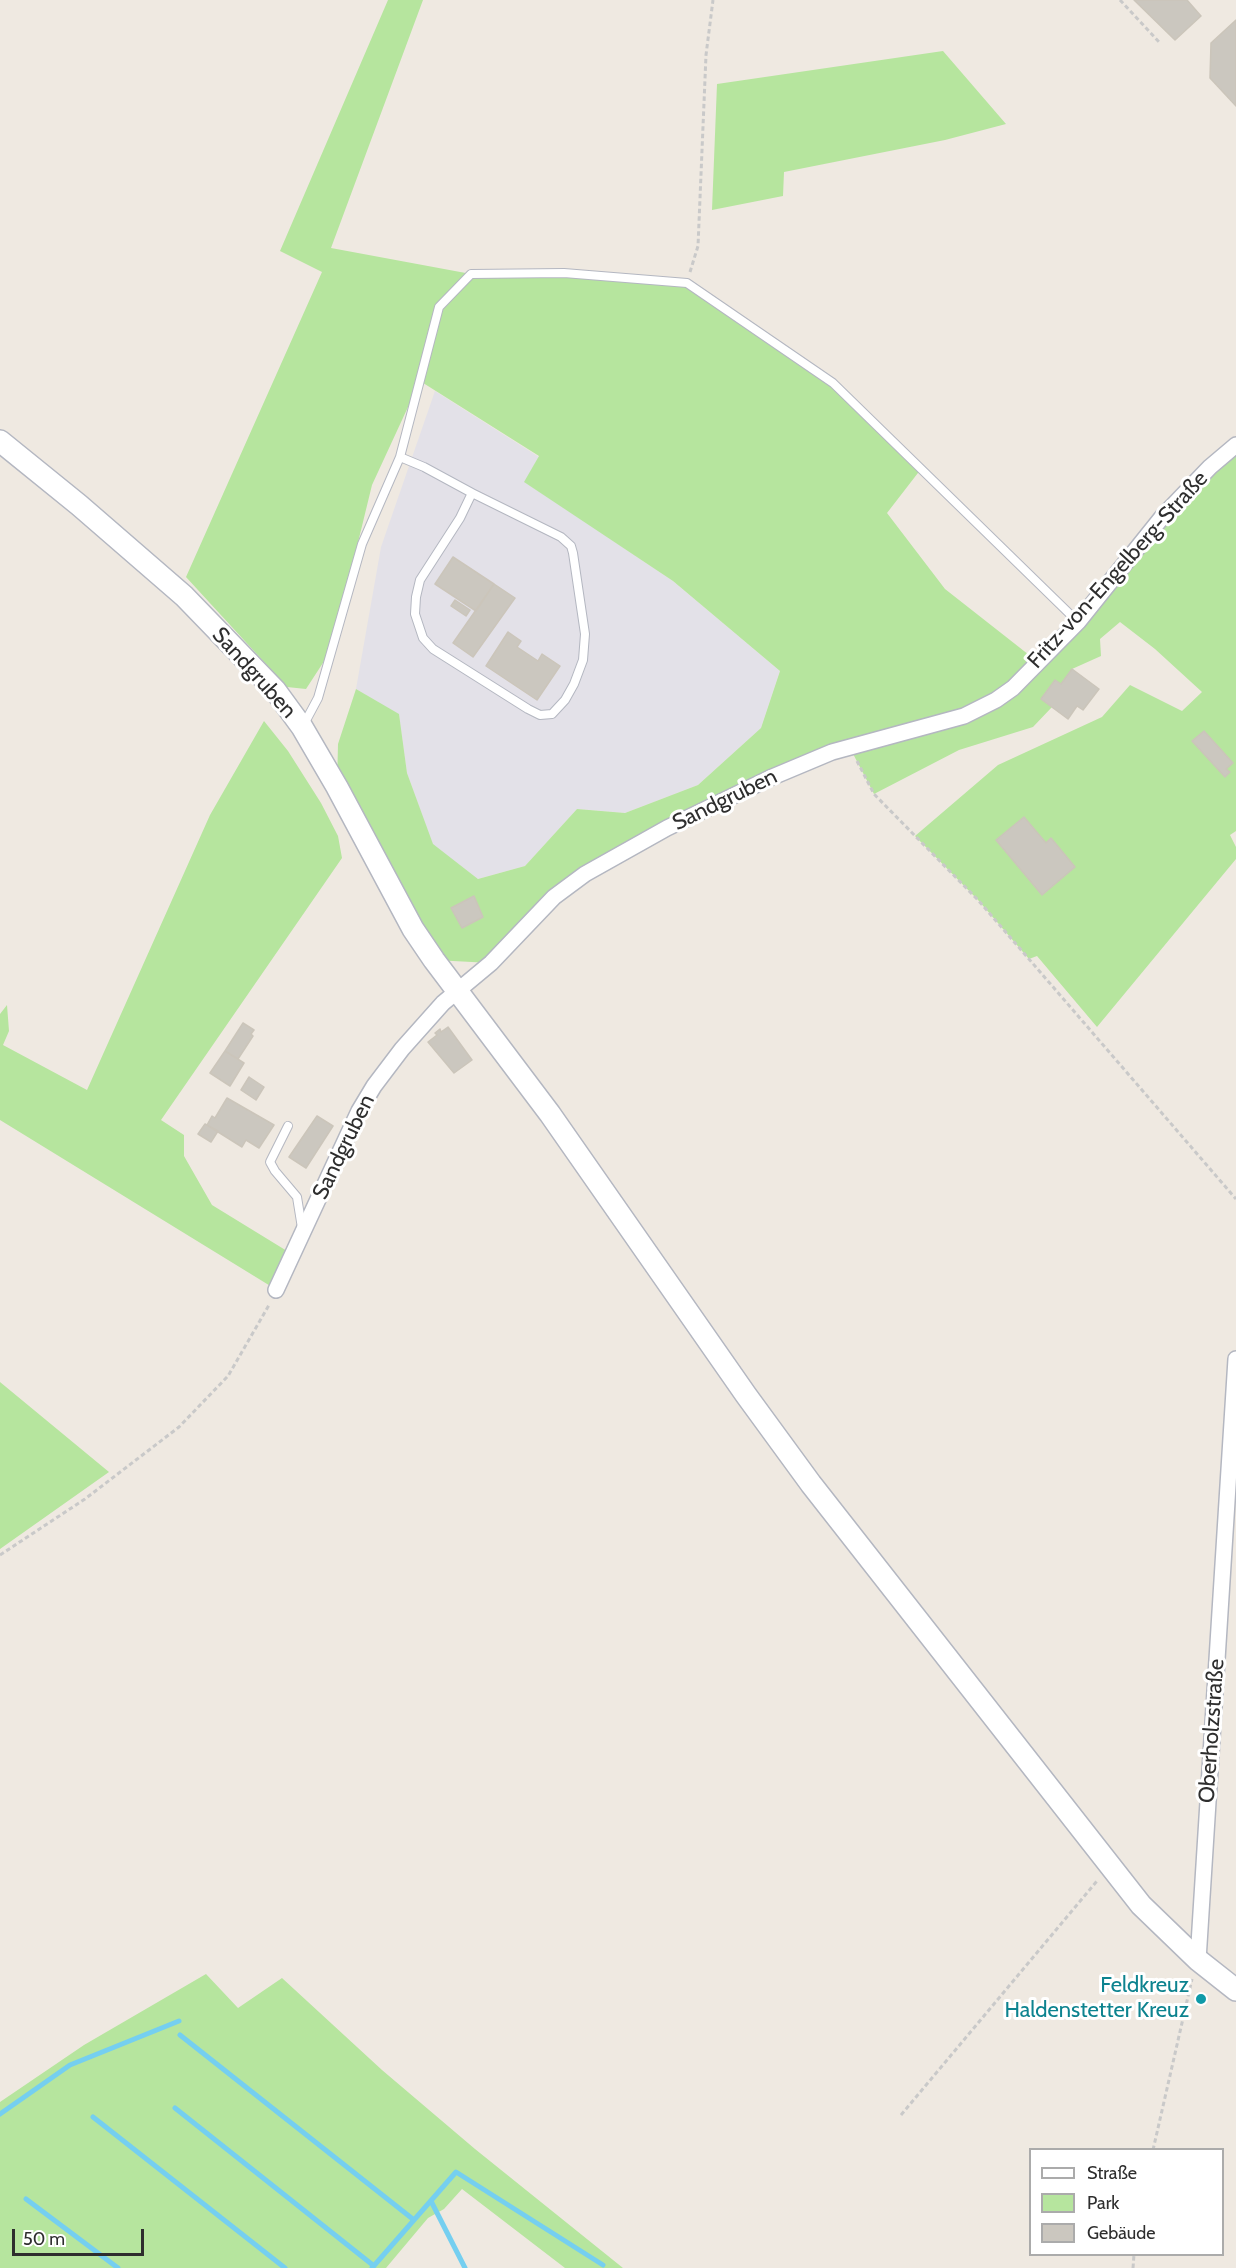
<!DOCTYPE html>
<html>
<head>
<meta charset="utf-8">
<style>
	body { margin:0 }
	#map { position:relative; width:1236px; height:2268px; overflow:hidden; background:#efe9e1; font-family:Cabin,sans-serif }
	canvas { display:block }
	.legend { position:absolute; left:1029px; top:2148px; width:195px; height:108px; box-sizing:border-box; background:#fff; border:2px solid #ababab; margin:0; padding:8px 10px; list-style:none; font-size:18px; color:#2e2e2e }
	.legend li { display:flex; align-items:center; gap:12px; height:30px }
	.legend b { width:30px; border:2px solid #ababab }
	.scale { position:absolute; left:12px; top:2229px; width:132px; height:27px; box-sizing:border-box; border:3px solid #2e2e2e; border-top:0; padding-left:8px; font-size:18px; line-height:21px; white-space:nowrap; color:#2e2e2e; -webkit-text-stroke:4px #fff; paint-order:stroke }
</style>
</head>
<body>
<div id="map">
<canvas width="1236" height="2268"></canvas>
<ul class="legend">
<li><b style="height:8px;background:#fff"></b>Straße</li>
<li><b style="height:16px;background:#b6e59e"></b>Park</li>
<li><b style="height:16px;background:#cbc7bf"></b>Gebäude</li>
</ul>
<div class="scale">50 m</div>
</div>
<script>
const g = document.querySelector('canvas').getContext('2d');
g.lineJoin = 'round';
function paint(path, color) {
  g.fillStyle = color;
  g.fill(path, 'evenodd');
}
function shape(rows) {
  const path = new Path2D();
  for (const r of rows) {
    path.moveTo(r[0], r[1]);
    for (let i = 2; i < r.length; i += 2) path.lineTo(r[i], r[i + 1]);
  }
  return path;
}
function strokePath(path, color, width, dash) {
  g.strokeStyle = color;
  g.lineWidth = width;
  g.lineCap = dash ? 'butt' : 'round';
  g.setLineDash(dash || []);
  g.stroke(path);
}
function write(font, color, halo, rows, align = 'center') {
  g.font = font + ' Cabin,sans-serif';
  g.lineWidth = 6;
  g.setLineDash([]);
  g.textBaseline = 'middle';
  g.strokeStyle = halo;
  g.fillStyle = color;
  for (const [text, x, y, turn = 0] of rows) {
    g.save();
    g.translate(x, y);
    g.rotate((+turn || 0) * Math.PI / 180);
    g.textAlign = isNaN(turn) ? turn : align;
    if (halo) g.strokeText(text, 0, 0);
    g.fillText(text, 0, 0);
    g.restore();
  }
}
const industrial = shape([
	[435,391,539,457,525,482,673,581,780,671,761,728,698,785,625,813,577,809,525,866,478,879,433,845,407,773,399,715,356,689,381,547]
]);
const green = shape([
	[388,0,423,0,331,248,471,274,564,273,687,283,833,383,921,469,887,513,945,589,1038,662,1236,445,1236,831,1230,835,1236,847,1236,859,1097,1027,1037,956,1029,959,978,900,915,836,998,765,1102,717,1130,685,1182,711,1202,692,1155,649,1120,622,1100,639,1101,656,1072,669,1061,684,1055,680,1041,699,1052,707,1033,727,959,750,874,794,850,748,585,874,491,963,434,960,337,787,338,744,356,689,399,714,407,773,433,844,478,879,525,866,577,809,625,813,698,785,761,728,780,671,673,581,524,482,539,456,420,381,372,485,332,649,306,689,287,687,186,577,322,272,280,251],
	[943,51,1006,124,945,140,784,172,783,196,712,210,717,84],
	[264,721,288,751,321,803,338,836,342,858,161,1120,184,1135,184,1156,212,1205,287,1251,272,1287,0,1120,0,1014,7,1005,9,1031,3,1045,87,1090,210,815],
	[0,1382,109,1472,0,1549],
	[206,1974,238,2008,282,1978,382,2070,475,2149,623,2268,565,2268,462,2189,444,2209,428,2218,386,2268,0,2268,0,2102,84,2045]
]);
const stream = shape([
	[180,2035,414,2220],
	[175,2108,374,2266],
	[0,2114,70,2065,179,2021],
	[93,2117,285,2268],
	[26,2199,118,2268],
	[431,2201,465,2268],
	[372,2268,456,2172,603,2265]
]);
const building = shape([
	[1134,0,1187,0,1201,16,1175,40,1134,0],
	[1236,20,1236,106,1210,78,1211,43,1236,20],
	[453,557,494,584,476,611,435,584,453,557],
	[494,584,515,598,473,657,453,643,494,584],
	[455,600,470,610,466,616,451,606,455,600],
	[508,632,521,641,517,647,538,661,542,654,560,666,537,700,486,666,508,632],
	[1072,669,1099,689,1083,710,1077,706,1068,719,1041,699,1055,680,1061,684,1072,669],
	[1204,731,1233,763,1226,769,1230,772,1225,777,1192,741,1204,731],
	[1024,817,1046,843,1051,838,1075,867,1042,895,996,840,1024,817],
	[474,896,483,917,462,928,451,908,474,896],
	[243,1023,254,1030,251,1034,253,1036,238,1059,225,1051,243,1023],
	[448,1027,472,1060,454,1073,428,1042,437,1035,435,1033,440,1029,441,1032,448,1027],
	[225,1051,244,1063,230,1086,210,1073,225,1051],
	[249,1077,264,1087,256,1100,241,1090,249,1077],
	[227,1098,274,1125,259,1148,246,1140,242,1147,207,1125,212,1116,215,1118,227,1098],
	[317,1116,333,1126,306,1168,289,1157,317,1116],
	[205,1124,218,1131,211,1142,198,1134,205,1124]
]);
const path = shape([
	[1120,0,1160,43],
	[690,272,698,246,706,55,713,0],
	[857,761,874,794,978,900,1236,1199],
	[0,1555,85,1499,179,1427,228,1376,269,1305],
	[901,2115,1097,1881],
	[1153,2150,1192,1979],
	[1133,2268,1134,2254]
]);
const lane = shape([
	[400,457,424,467,472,493,460,518,420,580,416,597,415,614,423,638,433,649,528,709,540,715,552,714,565,700,574,684,583,660,585,634,573,553,571,546,561,537,472,493],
	[303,726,318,698,362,544,400,457,439,307,471,274,564,273,687,283,833,383,1078,622],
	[288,1126,270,1162,275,1171,297,1197,302,1228]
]);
const street = shape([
	[276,1290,359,1111,374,1086,402,1049,443,1003,491,963,554,897,585,874,667,828,770,778,832,752,964,716,996,700,1013,688,1078,622,1163,516,1210,467,1236,445],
	[1198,1960,1236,1359]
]);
const secondary = shape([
	[0,441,79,505,184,596,275,690,302,727,337,787,413,929,434,960,550,1114,746,1395,811,1484,1141,1905,1198,1960,1236,1990]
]);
const markers = [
	[1201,1999,6,"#0f9aa8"]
];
const streetNames = [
	["Fritz-von-Engelberg-Straße",1118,570,-48],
	["Sandgruben",254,673,48],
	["Sandgruben",725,800,-26],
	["Sandgruben",344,1147,-64],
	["Oberholzstraße",1212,1731,-86]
];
const cultureNames = [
	["Feldkreuz",1189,1986],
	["Haldenstetter Kreuz",1189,2011]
];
paint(industrial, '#e3e1e8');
paint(green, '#b6e59e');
strokePath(stream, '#75cff0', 5);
paint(building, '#cbc7bf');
strokePath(building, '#cbc5ba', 1.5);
strokePath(lane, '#b4b7c1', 10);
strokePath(street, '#b4b7c1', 18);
strokePath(secondary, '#b4b7c1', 24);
strokePath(path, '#c9c9c9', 3, [4.5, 3]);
strokePath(lane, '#fff', 8);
strokePath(street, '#fff', 15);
strokePath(secondary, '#fff', 21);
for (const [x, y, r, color] of markers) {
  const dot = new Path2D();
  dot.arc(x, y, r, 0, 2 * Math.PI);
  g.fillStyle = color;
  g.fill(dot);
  strokePath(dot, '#fff', 2);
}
write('22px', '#2e2e2e', '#fff', streetNames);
write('22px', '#0d838f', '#fff', cultureNames, 'right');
</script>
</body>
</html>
